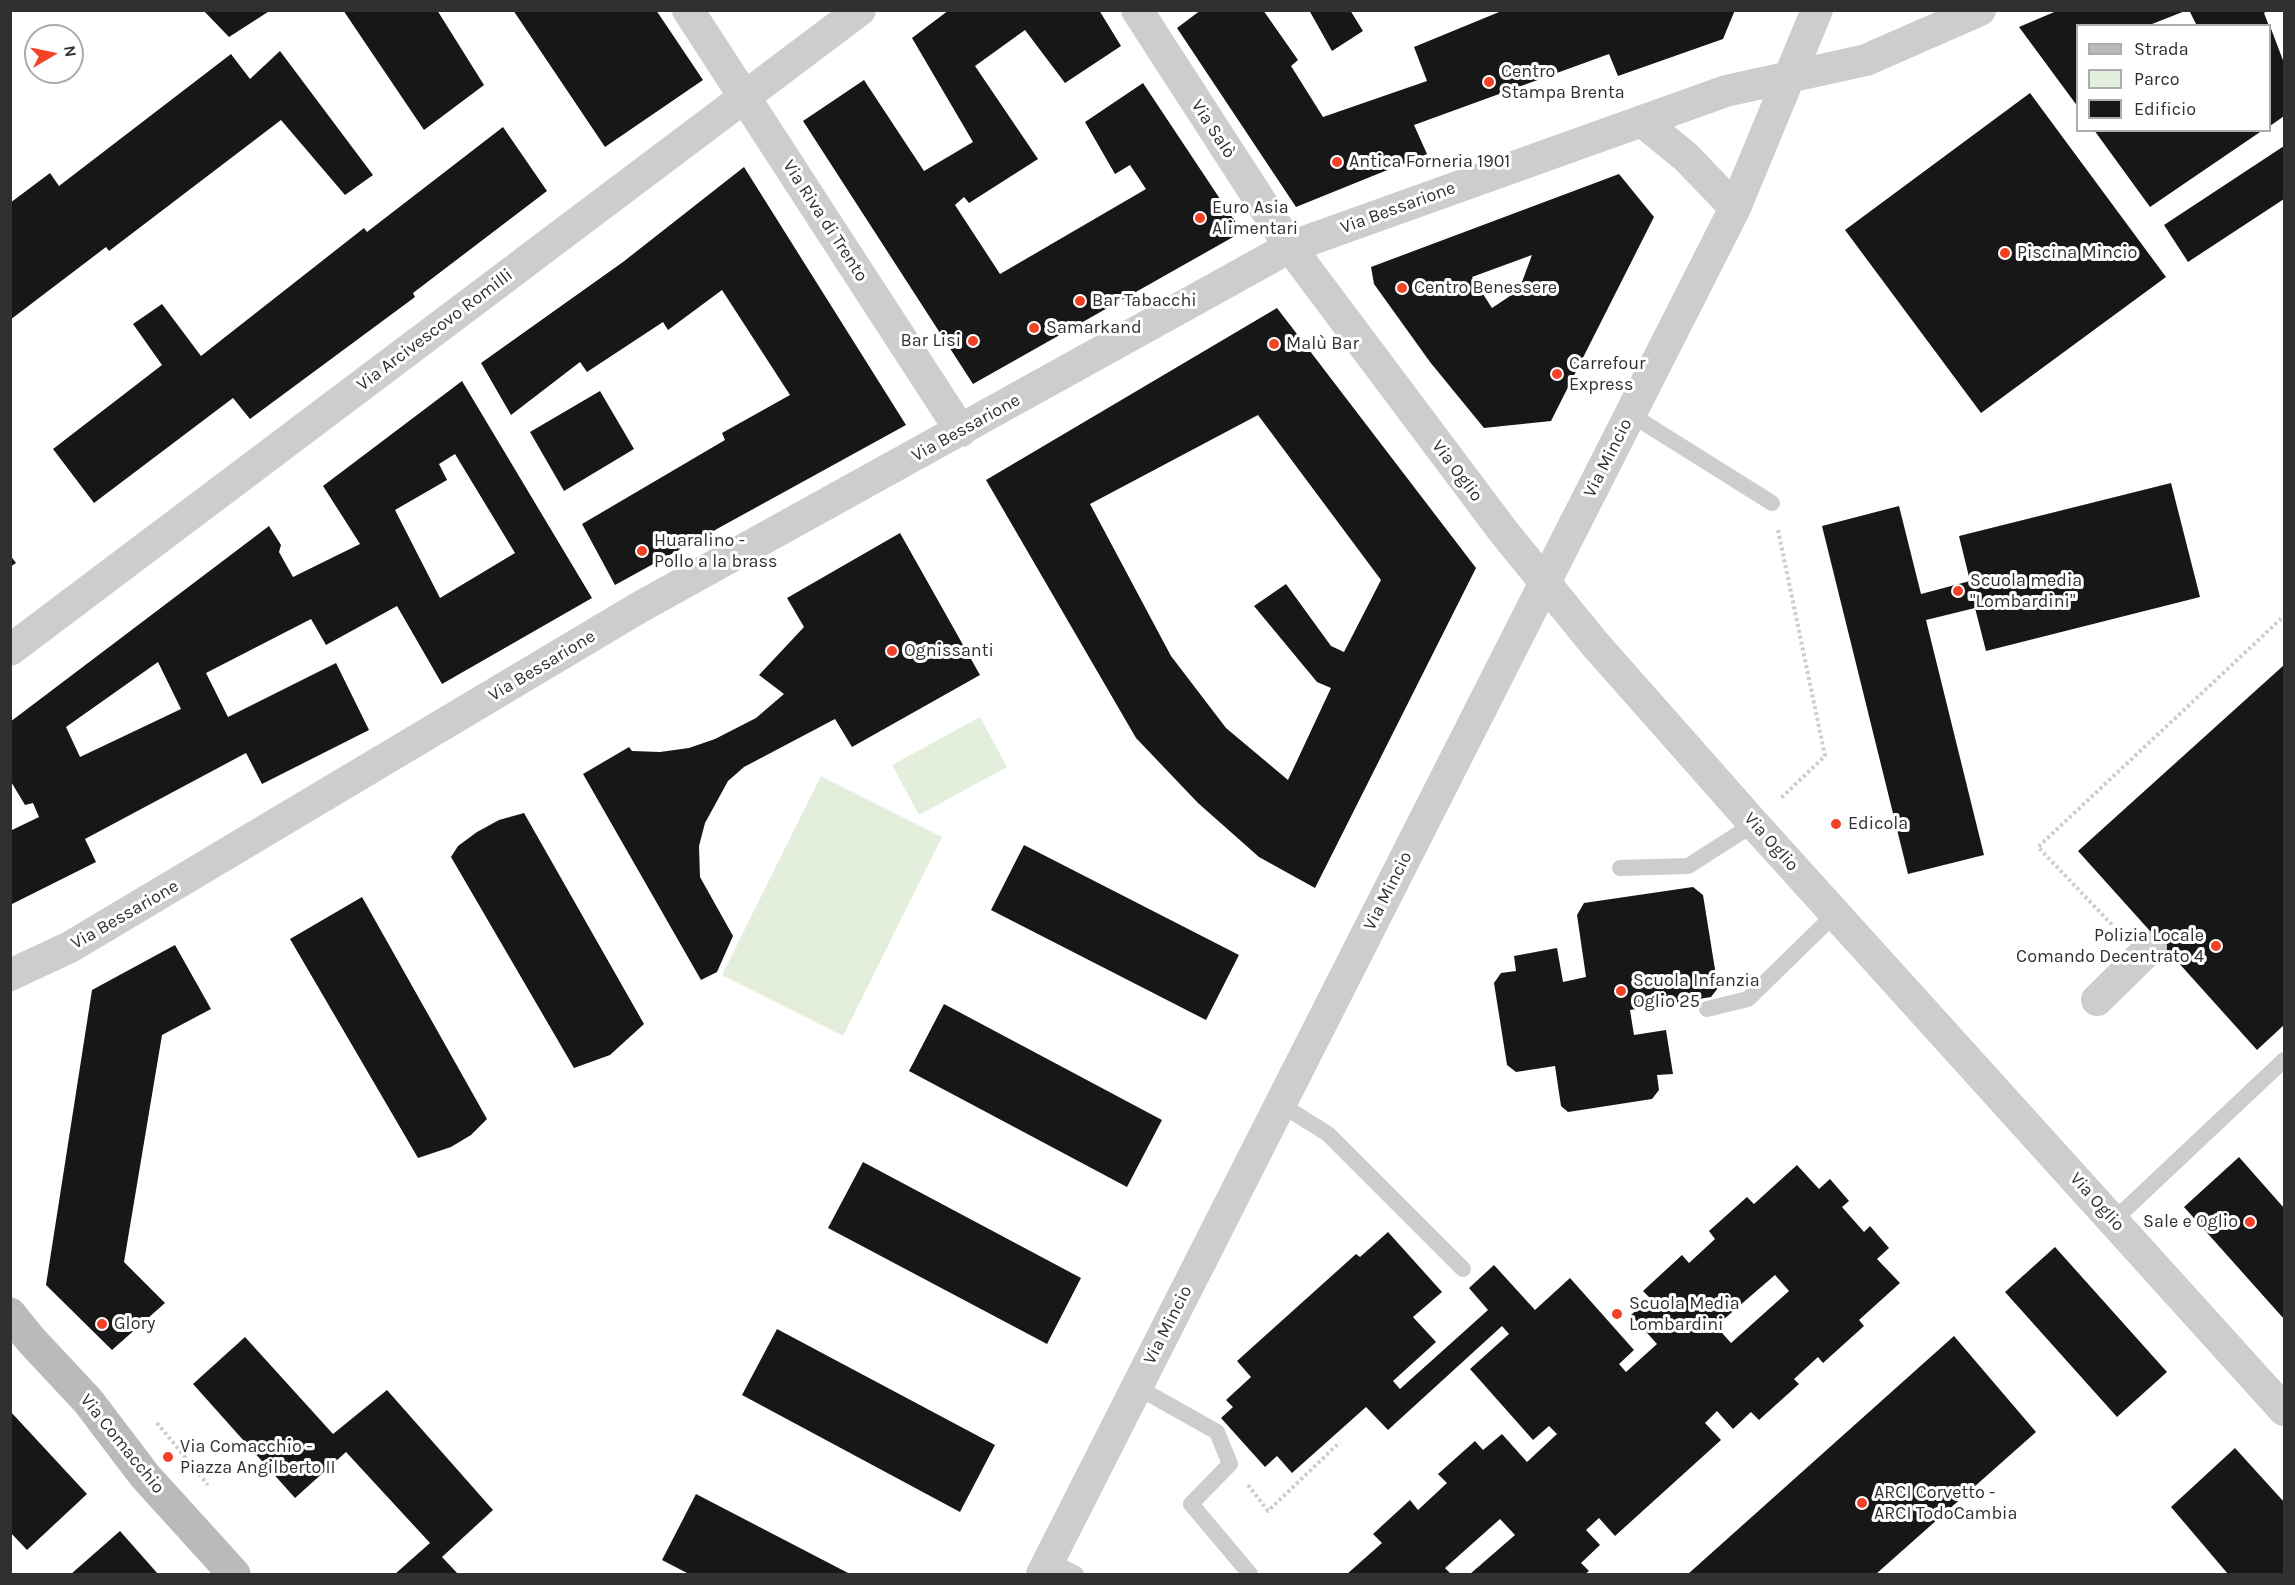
<!DOCTYPE html>
<html>
<head>
<meta charset="utf-8">
<style>
	body { margin:0 }
	#map { position:relative; width:2295px; height:1585px; overflow:hidden; background:#fff; font-family:Karla,sans-serif }
	canvas { display:block }
	.frame { position:absolute; inset:0; border:12px solid #303030; pointer-events:none }
	.legend { position:absolute; left:2076px; top:24px; width:195px; height:108px; box-sizing:border-box; background:#fff; border:2px solid #acacac; margin:0; padding:8px 10px; list-style:none; font-size:18px; color:#303030 }
	.legend li { display:flex; align-items:center; gap:12px; height:30px }
	.legend b { width:30px; border:2px solid #acacac }
	.north { position:absolute; left:24px; top:24px; width:60px; height:60px; box-sizing:border-box; background:#fff; border:2px solid #acacac; border-radius:50%; rotate:81deg; font-size:16px; font-weight:700; line-height:24px; text-align:center; color:#303030 }
	.north::after { content:''; display:block; margin:auto; width:21px; height:27px; background:#f24127; clip-path:polygon(50% 0,100% 100%,50% 72%,0 100%) }
</style>
</head>
<body>
<div id="map">
<canvas width="2295" height="1585"></canvas>
<div class="frame"></div>
<ul class="legend">
<li><b style="height:8px;background:#bababa"></b>Strada</li>
<li><b style="height:16px;background:#e3eedd"></b>Parco</li>
<li><b style="height:16px;background:#171717"></b>Edificio</li>
</ul>
<div class="north">N</div>
</div>
<script>
const g = document.querySelector('canvas').getContext('2d');
g.lineJoin = 'round';
function paint(path, color) {
  g.fillStyle = color;
  g.fill(path, 'evenodd');
}
function shape(rows) {
  const path = new Path2D();
  for (const r of rows) {
    path.moveTo(r[0], r[1]);
    for (let i = 2; i < r.length; i += 2) path.lineTo(r[i], r[i + 1]);
  }
  return path;
}
function strokePath(path, color, width, dash) {
  g.strokeStyle = color;
  g.lineWidth = width;
  g.lineCap = dash ? 'butt' : 'round';
  g.setLineDash(dash || []);
  g.stroke(path);
}
function write(font, color, halo, rows, align = 'center') {
  g.font = font + ' Karla,sans-serif';
  g.lineWidth = 6;
  g.setLineDash([]);
  g.textBaseline = 'middle';
  g.strokeStyle = halo;
  g.fillStyle = color;
  for (const [text, x, y, turn = 0] of rows) {
    g.save();
    g.translate(x, y);
    g.rotate((+turn || 0) * Math.PI / 180);
    g.textAlign = isNaN(turn) ? turn : align;
    if (halo) g.strokeText(text, 0, 0);
    g.fillText(text, 0, 0);
    g.restore();
  }
}
const green = shape([
	[980,717,1007,767,919,815,892,765],
	[821,776,942,837,843,1036,722,975]
]);
const building = shape([
	[203,10,271,10,229,37],
	[343,10,437,10,484,85,424,130],
	[513,10,656,10,703,80,605,147],
	[949,10,1099,10,1121,46,1065,83,1025,30,975,66,1038,159,969,203,964,197,955,205,1000,274,1146,189,1130,165,1115,174,1085,122,1143,83,1242,232,973,384,803,121,864,80,924,171,973,142,912,38],
	[1201,10,1263,10,1298,60,1291,66,1323,117,1427,81,1414,47,1504,10,1735,10,1723,39,1618,76,1609,54,1414,125,1427,154,1296,207,1177,28],
	[1309,10,1350,10,1363,31,1332,51],
	[2059,10,2185,10,2185,11,2147,26,2078,26,2078,107,2019,27],
	[2189,10,2269,10,2264,13,2269,26,2197,26],
	[2270,26,2284,63,2284,116,2270,126],
	[280,51,373,175,345,195,281,120,109,251,106,247,10,320,10,203,50,173,59,186,231,54,250,79],
	[2030,93,2166,277,1981,413,1845,230],
	[503,127,547,191,413,293,415,297,250,419,233,398,94,503,53,449,162,365,133,324,162,304,201,356,364,228,367,232],
	[2094,130,2168,131,2263,130,2150,207],
	[2284,146,2284,199,2188,262,2164,225],
	[744,167,906,425,615,585,582,524,725,440,722,433,790,395,722,290,668,330,663,322,587,372,580,362,511,415,481,363,623,262],
	[1619,174,1654,217,1551,421,1484,428,1430,362,1374,284,1371,267],
	[1532,255,1519,290,1492,308,1472,277],
	[1277,308,1476,568,1315,888,1259,857,1198,803,1136,738,986,480],
	[1258,415,1381,580,1344,652,1331,646,1286,584,1254,606,1317,682,1331,688,1288,780,1226,728,1171,656,1090,504],
	[462,381,592,598,442,684,397,606,326,645,311,619,206,673,228,717,336,663,369,730,262,784,246,753,85,839,96,862,10,905,10,831,39,817,33,803,25,805,10,780,10,722,269,526,281,545,279,552,293,577,360,544,323,486],
	[455,454,515,553,440,598,395,510,447,480,439,464],
	[158,662,181,709,80,757,66,727],
	[600,391,634,449,564,491,530,432],
	[2171,483,2200,597,1986,651,1975,608,1926,620,1984,855,1908,874,1822,526,1899,506,1921,594,1970,581,1959,536],
	[900,533,980,675,852,747,835,719,744,767,728,781,705,823,699,846,700,877,733,936,717,972,701,980,583,774,629,747,632,751,660,752,689,748,715,739,756,718,784,694,759,675,804,627,787,598],
	[10,555,16,563,10,567],
	[2284,665,2284,1025,2257,1050,2078,851],
	[524,813,644,1024,610,1055,574,1068,451,857,458,846,477,832,499,820],
	[1024,845,1239,955,1206,1020,991,910],
	[1693,887,1703,895,1718,988,1711,997,1630,1010,1634,1035,1666,1030,1673,1074,1657,1075,1659,1090,1652,1099,1568,1112,1561,1106,1555,1066,1516,1072,1507,1065,1494,983,1501,973,1516,971,1514,956,1557,948,1563,982,1586,977,1577,915,1584,903],
	[362,897,487,1119,471,1135,451,1147,418,1158,290,939],
	[175,945,211,1009,162,1035,124,1262,165,1303,112,1350,46,1285,92,990],
	[944,1004,1162,1120,1127,1187,909,1071],
	[2239,1157,2284,1208,2284,1319,2184,1207],
	[863,1162,1081,1278,1047,1344,828,1228],
	[1797,1165,1819,1189,1830,1179,1849,1201,1842,1207,1864,1232,1870,1226,1889,1248,1877,1259,1900,1283,1859,1320,1864,1326,1823,1363,1818,1357,1794,1379,1799,1384,1759,1420,1751,1412,1733,1429,1717,1411,1705,1423,1721,1440,1615,1536,1599,1518,1586,1530,1600,1545,1581,1563,1589,1571,1585,1574,1470,1574,1515,1535,1500,1519,1445,1568,1451,1574,1347,1574,1382,1543,1373,1534,1410,1500,1418,1510,1447,1483,1438,1474,1475,1441,1483,1450,1502,1434,1527,1462,1557,1434,1549,1426,1533,1440,1470,1369,1509,1334,1502,1326,1388,1430,1366,1407,1292,1473,1277,1456,1265,1467,1221,1418,1233,1407,1226,1400,1251,1377,1237,1361,1356,1254,1360,1257,1388,1232,1442,1292,1413,1317,1436,1342,1393,1381,1400,1389,1488,1310,1469,1288,1494,1265,1535,1310,1570,1278,1634,1350,1619,1364,1626,1372,1657,1344,1631,1315,1650,1298,1643,1291,1682,1255,1689,1263,1715,1239,1709,1231,1747,1197,1754,1204],
	[1775,1275,1789,1291,1731,1343,1716,1326],
	[2055,1247,2167,1372,2117,1417,2005,1292],
	[777,1329,995,1445,960,1512,742,1395],
	[1954,1336,2036,1432,1876,1574,1688,1574],
	[245,1337,333,1434,387,1390,493,1510,442,1557,458,1574,395,1574,430,1543,346,1452,295,1498,193,1384],
	[10,1411,87,1494,27,1550,10,1532],
	[2235,1448,2284,1502,2284,1574,2228,1574,2171,1507],
	[696,1494,850,1574,689,1574,662,1560],
	[120,1531,158,1574,71,1574]
]);
const path = shape([
	[1778,530,1825,756,1781,798],
	[2116,929,2038,847,2284,616],
	[157,1423,208,1485],
	[1248,1485,1268,1511,1340,1442]
]);
const lane = shape([
	[1630,414,1772,503],
	[1620,868,1688,866,1754,824],
	[1707,1009,1748,999,1835,914],
	[1280,1104,1328,1134,1463,1269],
	[2113,1221,2284,1060],
	[1137,1387,1217,1432,1230,1464,1191,1504,1250,1574],
	[1049,1560,1076,1574]
]);
const street = shape([
	[688,10,961,431],
	[1137,10,1290,247,1503,531,1594,643,1754,824,2284,1410],
	[1642,121,1686,157,1735,208],
	[10,650,860,10],
	[10,975,70,947,640,607,1290,247,1726,91,1866,60,1980,10],
	[2097,1000,2151,947],
	[1042,1574,1735,208,1817,10]
]);
const secondary = shape([
	[10,1314,31,1340,88,1401,145,1476,234,1574]
]);
const markers = [
	[1489,82,6,"#f24127"],
	[1337,162,6,"#f24127"],
	[1200,218,6,"#f24127"],
	[2005,253,6,"#f24127"],
	[1402,288,6,"#f24127"],
	[1080,301,6,"#f24127"],
	[1034,328,6,"#f24127"],
	[973,341,6,"#f24127"],
	[1274,344,6,"#f24127"],
	[1557,374,6,"#f24127"],
	[642,551,6,"#f24127"],
	[1958,591,6,"#f24127"],
	[892,651,6,"#f24127"],
	[1836,824,6,"#f24127"],
	[2216,946,6,"#f24127"],
	[1621,991,6,"#f24127"],
	[2250,1222,6,"#f24127"],
	[1617,1314,6,"#f24127"],
	[102,1324,6,"#f24127"],
	[168,1457,6,"#f24127"],
	[1862,1503,6,"#f24127"]
];
const poiNames = [
	["Centro",1501,72],
	["Stampa Brenta",1501,93],
	["Antica Forneria 1901",1349,162],
	["Euro Asia",1212,208],
	["Alimentari",1212,229],
	["Piscina Mincio",2017,253],
	["Centro Benessere",1414,288],
	["Bar Tabacchi",1092,301],
	["Samarkand",1046,328],
	["Bar Lisi",961,341,"right"],
	["Malù Bar",1286,344],
	["Carrefour",1569,364],
	["Express",1569,385],
	["Huaralino -",654,541],
	["Pollo a la brass",654,562],
	["Scuola media",1970,581],
	["\"Lombardini\"",1970,602],
	["Ognissanti",904,651],
	["Edicola",1848,824],
	["Polizia Locale",2204,936,"right"],
	["Comando Decentrato 4",2204,957,"right"],
	["Scuola Infanzia",1633,981],
	["Oglio 25",1633,1002],
	["Sale e Oglio",2238,1222,"right"],
	["Scuola Media",1629,1304],
	["Lombardini",1629,1325],
	["Glory",114,1324],
	["Via Comacchio -",180,1447],
	["Piazza Angilberto II",180,1468],
	["ARCI Corvetto -",1874,1493],
	["ARCI TodoCambia",1874,1514]
];
const streetNames = [
	["Via Salò",1213,129,57],
	["Via Bessarione",1398,208,-20],
	["Via Riva di Trento",825,221,57],
	["Via Arcivescovo Romilli",435,330,-37],
	["Via Bessarione",966,428,-29],
	["Via Mincio",1608,458,-63],
	["Via Oglio",1457,471,53],
	["Via Bessarione",542,666,-31],
	["Via Oglio",1771,842,48],
	["Via Mincio",1388,891,-63],
	["Via Bessarione",125,915,-30],
	["Via Oglio",2097,1202,48],
	["Via Mincio",1168,1325,-63],
	["Via Comacchio",122,1444,51]
];
paint(green, '#e3eedd');
paint(building, '#171717');
strokePath(path, '#cdcdcd', 4, [3, 3]);
strokePath(lane, '#cdcdcd', 16);
strokePath(street, '#cdcdcd', 32);
strokePath(secondary, '#bababa', 33);
for (const [x, y, r, color] of markers) {
  const dot = new Path2D();
  dot.arc(x, y, r, 0, 2 * Math.PI);
  g.fillStyle = color;
  g.fill(dot);
  strokePath(dot, '#fff', 2);
}
write('18px', '#303030', '#fff', poiNames, 'left');
write('18px', '#303030', '#fff', streetNames);
</script>
</body>
</html>
